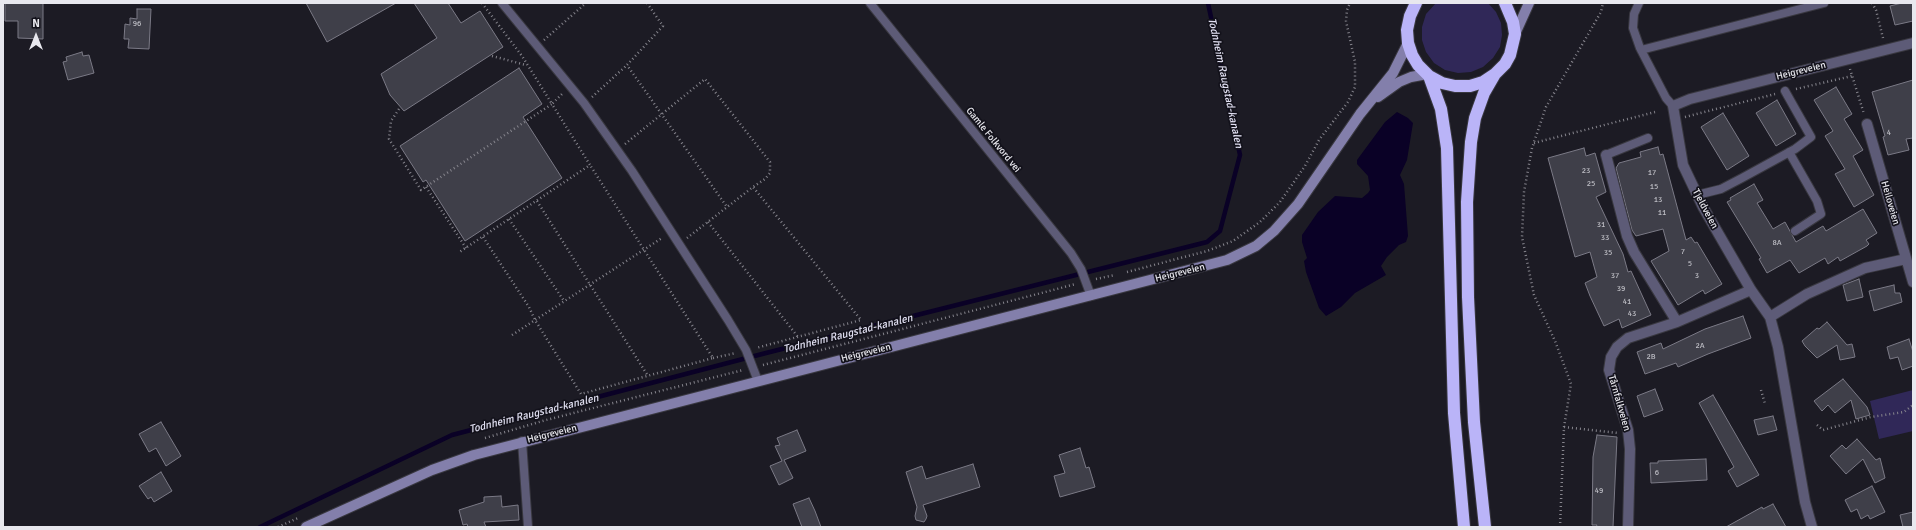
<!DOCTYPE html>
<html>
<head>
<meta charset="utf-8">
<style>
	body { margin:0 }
	#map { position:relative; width:1916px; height:530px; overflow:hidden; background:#1c1b24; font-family:Signika,sans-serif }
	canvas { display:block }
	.frame { position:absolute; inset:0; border:4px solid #e8e8ee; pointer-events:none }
	.north { position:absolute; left:16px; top:16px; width:40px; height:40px; -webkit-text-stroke:3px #13121b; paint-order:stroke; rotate:0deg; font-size:11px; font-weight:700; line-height:16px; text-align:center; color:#e8e8ee }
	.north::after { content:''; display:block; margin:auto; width:14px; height:18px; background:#e8e8ee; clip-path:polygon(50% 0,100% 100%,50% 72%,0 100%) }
</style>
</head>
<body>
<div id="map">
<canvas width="1916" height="530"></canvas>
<div class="frame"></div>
<div class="north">N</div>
</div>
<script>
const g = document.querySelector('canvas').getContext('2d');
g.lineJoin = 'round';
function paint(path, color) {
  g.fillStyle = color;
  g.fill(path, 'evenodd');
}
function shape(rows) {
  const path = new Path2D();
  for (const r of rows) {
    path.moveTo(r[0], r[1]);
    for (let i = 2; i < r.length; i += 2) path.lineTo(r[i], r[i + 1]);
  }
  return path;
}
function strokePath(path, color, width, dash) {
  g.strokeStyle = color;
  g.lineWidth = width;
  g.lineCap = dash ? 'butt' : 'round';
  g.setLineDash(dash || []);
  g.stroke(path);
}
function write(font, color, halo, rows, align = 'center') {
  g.font = font + ' Signika,sans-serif';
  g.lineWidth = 3.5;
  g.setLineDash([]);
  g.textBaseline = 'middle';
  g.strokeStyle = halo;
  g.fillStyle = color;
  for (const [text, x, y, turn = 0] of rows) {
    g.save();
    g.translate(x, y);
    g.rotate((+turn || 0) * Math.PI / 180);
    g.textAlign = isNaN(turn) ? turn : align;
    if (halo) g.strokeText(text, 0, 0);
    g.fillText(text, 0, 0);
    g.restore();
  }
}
const green = shape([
	[1436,3,1488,3,1496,12,1501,23,1502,35,1500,47,1493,58,1483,67,1471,72,1458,73,1445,70,1434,63,1426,52,1422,40,1422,27,1426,14],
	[1913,390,1913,431,1879,439,1870,401]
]);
const water = shape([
	[1397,112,1408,118,1413,123,1407,160,1400,175,1404,184,1408,236,1406,242,1399,245,1387,257,1381,266,1386,275,1355,293,1341,307,1326,316,1319,308,1306,272,1304,261,1307,258,1302,242,1302,235,1318,212,1335,196,1362,198,1368,193,1370,190,1368,176,1357,164,1357,160,1385,122]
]);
const stream = shape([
	[260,527,452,435,766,353,1207,242,1220,231,1240,155,1208,3]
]);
const building = shape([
	[5,3,43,3,43,39,18,38,18,21,5,21,5,3],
	[306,3,396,3,327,42,306,3],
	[414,3,448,3,461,23,480,11,503,47,404,111,390,95,381,74,437,38,414,3],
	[1902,3,1913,3,1913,21,1895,25,1890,6,1902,3],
	[137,9,151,9,149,49,128,48,129,39,124,39,125,24,130,25,130,18,137,19,137,9],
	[82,52,83,56,89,55,94,73,68,80,63,62,67,61,66,57,82,52],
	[519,68,542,104,523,117,562,178,465,241,426,180,423,182,400,146,519,68],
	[1913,80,1913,138,1906,139,1909,150,1888,155,1883,137,1885,136,1872,92,1913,80],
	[1836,87,1852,114,1844,119,1863,150,1853,156,1874,195,1854,207,1835,174,1845,169,1825,136,1833,131,1814,100,1836,87],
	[1777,100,1796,134,1776,146,1756,113,1777,100],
	[1723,113,1749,156,1727,170,1701,127,1723,113],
	[1658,147,1660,155,1663,154,1686,240,1691,237,1695,243,1697,242,1722,284,1705,294,1703,290,1678,305,1651,261,1669,251,1663,229,1636,236,1632,230,1616,168,1619,163,1641,157,1640,152,1658,147],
	[1584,148,1586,156,1595,153,1606,192,1596,197,1623,254,1628,272,1631,271,1651,315,1622,328,1619,319,1604,326,1590,296,1585,283,1597,277,1590,252,1575,257,1548,158,1584,148],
	[1754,184,1763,200,1757,203,1773,229,1785,222,1796,242,1823,226,1826,231,1863,209,1877,233,1866,240,1869,244,1867,246,1840,261,1838,257,1828,264,1825,258,1799,273,1790,260,1767,273,1759,259,1761,258,1727,202,1731,200,1730,198,1754,184],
	[1859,279,1863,297,1847,301,1843,285,1859,279],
	[1894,285,1895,293,1900,293,1902,302,1874,311,1869,291,1894,285],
	[1743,316,1751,338,1708,354,1678,367,1676,363,1645,374,1637,352,1661,343,1663,349,1705,329,1743,316],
	[1827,322,1847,345,1852,344,1855,357,1840,360,1837,345,1817,358,1805,346,1802,341,1817,328,1819,329,1827,322],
	[1909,339,1913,352,1913,366,1902,370,1898,357,1890,359,1887,347,1909,339],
	[1843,379,1867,407,1870,415,1856,419,1851,400,1835,413,1828,405,1822,411,1814,401,1843,379],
	[1655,389,1663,410,1644,417,1637,396,1655,389],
	[1713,395,1759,475,1737,487,1728,471,1734,467,1699,403,1713,395],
	[1773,416,1777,430,1758,435,1754,420,1773,416],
	[161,422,181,456,166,466,156,448,149,452,139,434,161,422],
	[797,430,806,451,784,460,793,478,779,485,770,466,782,461,775,446,780,445,777,438,797,430],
	[1597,435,1617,437,1613,527,1596,527,1597,525,1592,525,1593,457,1597,435],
	[1857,439,1876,460,1880,458,1885,478,1875,483,1863,459,1846,474,1830,456,1842,445,1846,449,1857,439],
	[1080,448,1086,468,1089,467,1095,487,1060,497,1054,476,1065,473,1059,455,1080,448],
	[1706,459,1707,480,1651,483,1650,463,1658,463,1658,461,1706,459],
	[973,464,980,487,923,505,927,516,926,519,924,522,916,520,915,516,917,507,906,472,922,466,926,479,973,464],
	[161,472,172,491,154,502,151,497,148,499,139,486,161,472],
	[1872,486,1885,512,1870,519,1868,515,1861,519,1857,509,1851,512,1845,500,1872,486],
	[501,496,502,507,518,505,519,520,484,522,486,527,468,527,467,524,463,525,459,510,484,502,484,497,501,496],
	[809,498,815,511,821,527,802,527,793,504,809,498],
	[1773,504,1786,527,1726,527,1762,507,1763,509,1773,504],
	[1913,512,1913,527,1903,527,1900,515,1913,512]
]);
const path = shape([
	[482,3,522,56,552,104,562,94],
	[647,3,663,26,627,65,727,207],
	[1872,3,1876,10,1883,38],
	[544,40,586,3],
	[492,56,526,65],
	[1850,69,1864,114],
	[1796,89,1852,76],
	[592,97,627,65],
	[399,109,391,121,389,139,421,190,552,104,590,165,458,253],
	[1685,117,1775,94],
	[1534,143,1655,112],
	[625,144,705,79,770,162,770,173,765,179,753,187],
	[426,187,466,248],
	[537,201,648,376],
	[509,219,564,301],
	[708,222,798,337],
	[483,237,529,307,535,320,581,394,713,358,590,165],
	[687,238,753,187,861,320,756,348],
	[1127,272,1207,251,1233,241,1260,222,1280,202,1305,166,1319,140,1348,102,1355,87,1355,62,1346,21,1347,10,1350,3],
	[1096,279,1115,275],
	[512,335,662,238],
	[713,358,736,353],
	[763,365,1076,284],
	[1761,390,1765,404],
	[1817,425,1823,430,1871,417,1904,412,1913,405],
	[1564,427,1618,433],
	[485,438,546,420,743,370],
	[278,527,298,518],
	[1560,527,1564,427,1571,384,1555,341,1534,295,1522,237,1524,192,1532,148,1546,107,1601,12,1603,3]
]);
const lane = shape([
	[502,3,584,103,632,171,728,320,746,350,758,381],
	[870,3,1071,253,1081,269,1091,296],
	[1639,3,1634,14,1633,28,1640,48,1666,98,1673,106],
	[1641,50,1824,3],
	[1789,152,1817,201,1821,214,1795,231],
	[1606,155,1648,138],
	[1697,195,1721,189,1742,178,1795,149,1811,137,1785,91],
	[522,441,528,527]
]);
const street = shape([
	[1867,124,1913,282],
	[1606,155,1627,236,1634,252,1677,322],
	[1770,317,1807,294,1865,268,1906,259],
	[1628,527,1630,449,1628,430,1609,370,1611,357,1617,347,1628,338,1677,322,1751,290],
	[1812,527,1805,502,1778,347,1770,317,1751,290,1703,207,1683,165,1673,106,1690,99,1913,43]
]);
const secondary = shape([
	[1515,34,1529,3],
	[1378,97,1399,82,1411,77,1427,74],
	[306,527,432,470,474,455,1227,260,1256,246,1274,231,1298,204,1360,114,1393,73,1408,43]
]);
const highway = shape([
	[1416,3,1410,16,1407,30,1408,43,1412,55,1418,65,1429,76,1442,83,1455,86,1470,86,1483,82,1495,74,1505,64,1510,55,1515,34,1513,22,1505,3],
	[1429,76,1441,109,1447,148,1454,413,1464,527],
	[1485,527,1474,422,1468,297,1467,202,1471,142,1475,118,1484,93,1495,74]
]);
const numberNames = [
	["96",137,24],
	["4",1889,133],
	["23",1586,171],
	["17",1652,173],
	["25",1591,184],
	["15",1654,187],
	["13",1658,200],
	["11",1662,213],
	["31",1601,225],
	["33",1605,238],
	["8A",1777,243],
	["7",1683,252],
	["35",1608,253],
	["5",1690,264],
	["37",1615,276],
	["3",1697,276],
	["39",1621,289],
	["41",1627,302],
	["43",1632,314],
	["2A",1700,346],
	["2B",1651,357],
	["6",1657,473],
	["49",1599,491]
];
const streetNames = [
	["Heigreveien",1801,71,-14],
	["Gamle Folkvord vei",993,140,51],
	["Heiloveien",1890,203,74],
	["Tjeldveien",1705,209,62],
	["Heigreveien",1180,273,-14],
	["Heigreveien",866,353,-14],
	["Tårnfalkveien",1619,403,74],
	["Heigreveien",552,434,-14]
];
const waterNames = [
	["Todnheim Raugstad-kanalen",1225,83,78],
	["Todnheim Raugstad-kanalen",848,334,-14],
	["Todnheim Raugstad-kanalen",534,414,-14]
];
paint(green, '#302858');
paint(water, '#0a0126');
strokePath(stream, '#0a0126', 4.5);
paint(building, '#3f3f49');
strokePath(building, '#7b7a86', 1);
strokePath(lane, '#393840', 10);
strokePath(street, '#393840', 12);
strokePath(secondary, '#393840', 12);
strokePath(highway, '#393840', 14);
strokePath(path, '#86858d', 2.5, [1, 3]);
strokePath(lane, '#5d5b77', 8);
strokePath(street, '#5d5b77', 10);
strokePath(secondary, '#837fab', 10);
strokePath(highway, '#bab4f8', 12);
write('8px', '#bebec5', null, numberNames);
write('10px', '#e8e8ee', '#13121b', streetNames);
write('italic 11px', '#e0dff1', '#13121b', waterNames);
</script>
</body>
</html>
